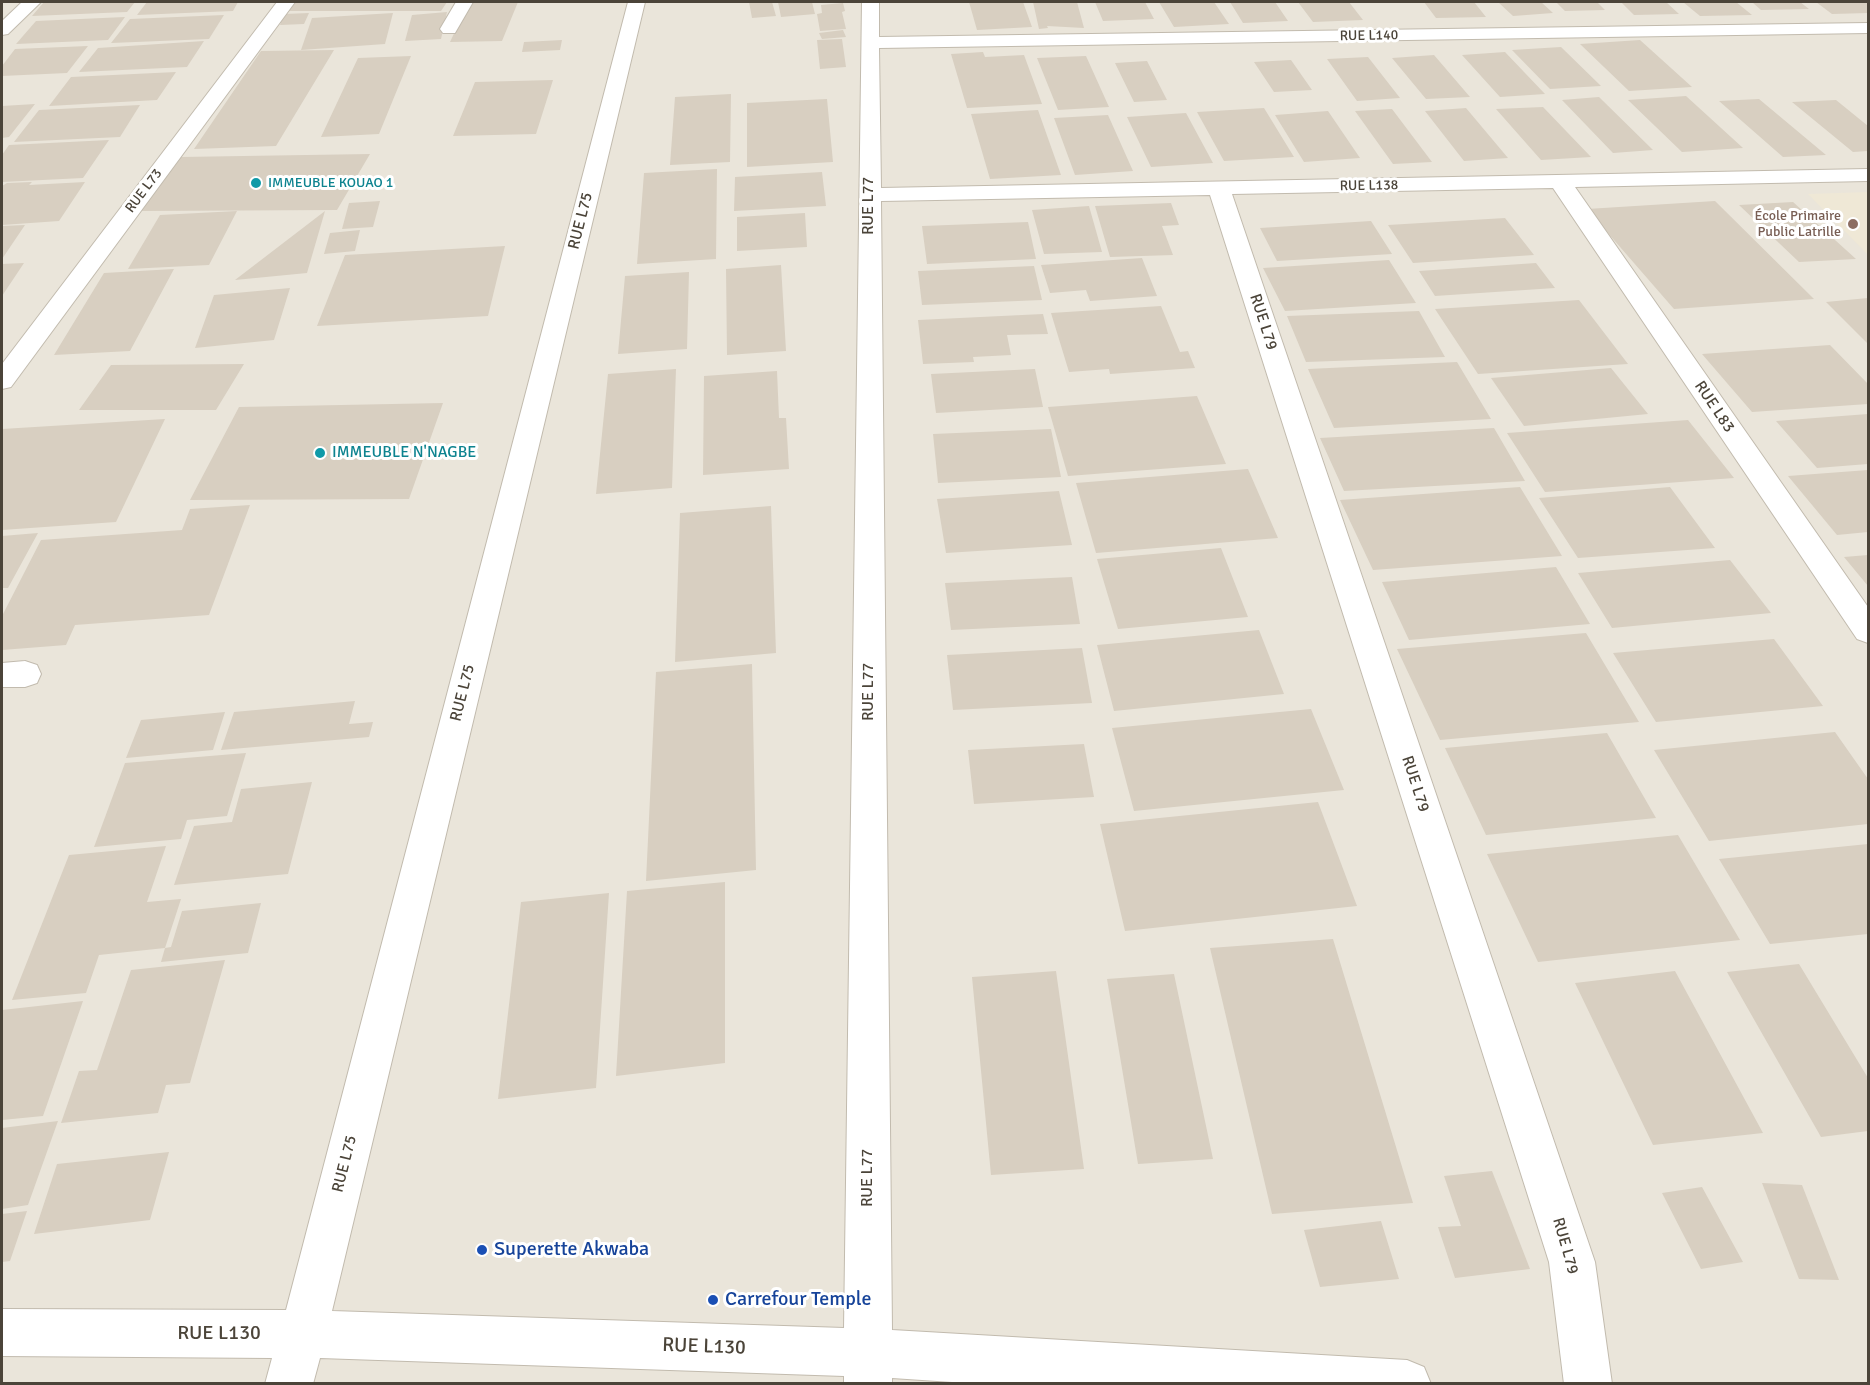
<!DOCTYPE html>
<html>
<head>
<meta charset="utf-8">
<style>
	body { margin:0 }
	#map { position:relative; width:1870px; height:1385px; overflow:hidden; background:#f6f3ec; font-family:Signika,sans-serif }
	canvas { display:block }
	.frame { position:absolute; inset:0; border:3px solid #4b4439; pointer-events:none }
</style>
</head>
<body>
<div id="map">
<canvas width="1870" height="1385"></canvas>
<div class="frame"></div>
</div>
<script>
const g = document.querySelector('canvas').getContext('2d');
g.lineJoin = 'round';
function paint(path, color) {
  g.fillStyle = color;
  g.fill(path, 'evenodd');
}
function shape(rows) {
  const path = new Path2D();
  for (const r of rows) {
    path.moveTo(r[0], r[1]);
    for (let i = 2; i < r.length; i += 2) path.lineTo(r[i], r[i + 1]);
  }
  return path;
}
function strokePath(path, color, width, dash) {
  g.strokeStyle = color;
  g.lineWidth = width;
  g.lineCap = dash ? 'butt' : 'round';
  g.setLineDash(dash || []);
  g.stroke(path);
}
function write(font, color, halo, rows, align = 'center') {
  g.font = font + ' Signika,sans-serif';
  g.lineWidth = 6;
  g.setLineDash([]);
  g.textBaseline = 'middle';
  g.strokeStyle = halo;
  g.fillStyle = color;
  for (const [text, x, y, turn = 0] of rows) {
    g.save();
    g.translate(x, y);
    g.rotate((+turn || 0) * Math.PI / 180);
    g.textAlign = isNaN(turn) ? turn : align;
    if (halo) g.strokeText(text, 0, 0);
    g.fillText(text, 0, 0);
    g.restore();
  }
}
const residential = shape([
	[2,2,1868,2,1868,1383,2,1384]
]);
const education = shape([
	[1868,192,1868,255,1808,194]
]);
const building = shape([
	[44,2,135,2,127,12,32,16],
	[147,2,238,2,233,11,137,15],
	[294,2,447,2,441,11,286,11],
	[469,2,518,2,502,41,450,42],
	[749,2,772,2,776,16,752,18],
	[778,2,812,2,815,14,781,17],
	[969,2,1023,2,1032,27,977,30],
	[1033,2,1077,2,1084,28,1047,26,1048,28,1039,29],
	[1095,2,1145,2,1154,19,1103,21],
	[1159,2,1214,2,1229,24,1174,27],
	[1230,2,1275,2,1288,21,1243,23],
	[1298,2,1349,2,1363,20,1313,22],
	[1424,2,1474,2,1486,17,1436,18],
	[1498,2,1541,2,1553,13,1513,16],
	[1556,2,1597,2,1605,10,1565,11],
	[1621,2,1666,2,1679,14,1634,15],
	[1683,2,1736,2,1752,15,1700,16],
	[1752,2,1800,2,1809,9,1761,10],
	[1816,2,1868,2,1868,13,1832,14],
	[843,3,845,11,842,12,846,29,820,31,817,14,822,13,821,5],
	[447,12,441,39,405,41,412,15],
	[309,13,304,24,280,25,284,14],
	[393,13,385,44,301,50,312,18],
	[224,15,209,39,111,43,130,19],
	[125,17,108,40,16,44,36,21],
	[843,30,846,37,822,39,819,33],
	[842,39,846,67,820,69,817,40],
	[562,40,560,50,522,52,524,42],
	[1640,40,1692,87,1629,91,1580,44],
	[204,41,187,67,79,72,98,48],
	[88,46,67,73,2,76,2,66,15,49],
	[1561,47,1601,86,1550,89,1512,50],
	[334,50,276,146,194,149,261,51],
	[983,52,985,57,1024,55,1042,104,967,108,951,54],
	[1505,52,1545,94,1500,97,1462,55],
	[1434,55,1470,97,1426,99,1392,58],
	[411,56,379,134,321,137,358,58],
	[1086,56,1109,107,1058,110,1037,58],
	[1368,57,1400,98,1357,101,1327,59],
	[1291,60,1312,90,1274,92,1254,62],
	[1147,61,1167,100,1134,102,1115,63],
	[176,72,157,100,49,106,71,77],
	[553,80,536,134,453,136,475,82],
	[731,94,730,162,670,165,675,97],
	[1686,96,1743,148,1682,152,1628,100],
	[1599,97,1653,150,1613,153,1562,100],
	[827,99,833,162,747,167,747,103],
	[1759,99,1826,155,1783,157,1719,101],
	[1836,100,1868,126,1868,151,1853,152,1792,102],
	[35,104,9,137,2,138,2,106],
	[140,105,120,137,14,142,39,110],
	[1543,107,1591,157,1541,160,1496,109],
	[1264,108,1294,157,1224,161,1197,112],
	[1466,108,1508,158,1464,161,1425,111],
	[1392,109,1432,162,1393,164,1355,111],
	[1038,110,1061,175,990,179,971,114],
	[1328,111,1360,158,1304,162,1275,115],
	[1186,113,1213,163,1151,167,1127,117],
	[1108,115,1133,171,1075,175,1054,118],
	[109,140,83,178,2,182,2,155,9,145],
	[370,154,337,210,139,211,180,157],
	[717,169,716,259,637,264,644,173],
	[822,172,826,206,734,211,735,177],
	[32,182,29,185,85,182,59,221,2,225,2,186,7,183],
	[380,201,373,227,342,229,349,203],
	[1715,201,1814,299,1674,309,1587,209],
	[1793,202,1856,259,1799,262,1739,205],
	[1171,203,1179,225,1162,226,1173,255,1110,257,1095,206],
	[1089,206,1102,252,1044,254,1032,210],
	[237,211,209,265,128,269,160,215],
	[325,211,307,273,235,280],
	[805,213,807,247,737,251,737,217],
	[1505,218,1534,255,1413,263,1388,225],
	[1371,221,1392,254,1277,261,1260,228],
	[1028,222,1036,259,927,264,922,226],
	[25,225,2,259,2,226],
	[360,230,355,251,324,254,330,233],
	[505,246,488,316,317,326,345,255],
	[1142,258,1157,296,1090,301,1086,290,1050,293,1041,265],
	[1389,260,1416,303,1285,311,1263,268],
	[24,263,2,296,2,264],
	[1536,263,1555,288,1435,296,1419,271],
	[781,265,786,351,727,355,726,269],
	[1034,266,1042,300,922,305,918,271],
	[174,269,130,351,54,355,104,273],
	[689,272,687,349,618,354,625,276],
	[290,288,274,340,195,348,214,295],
	[1868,298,1868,344,1826,302],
	[1579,300,1628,364,1478,374,1435,309],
	[1161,306,1180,352,1188,351,1195,368,1110,374,1109,369,1069,372,1051,313],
	[1419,311,1445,357,1306,362,1287,316],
	[1043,314,1048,334,1007,335,1011,355,973,357,974,362,923,364,918,320],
	[1830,345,1868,384,1868,404,1752,412,1702,354],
	[1457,362,1491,419,1334,428,1308,369],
	[244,364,216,410,79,410,111,365],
	[1611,368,1648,414,1524,426,1491,378],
	[676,369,672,488,596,494,608,374],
	[1035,369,1043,407,936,413,931,374],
	[777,371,779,418,786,418,789,469,703,475,704,376],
	[1197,396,1226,464,1068,476,1048,407],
	[443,403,409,499,190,500,239,407],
	[1868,414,1868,464,1817,468,1776,421],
	[165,419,116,522,2,530,2,429],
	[1688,420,1734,478,1545,492,1507,433],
	[1494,428,1525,481,1344,491,1320,438],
	[1051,429,1061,477,938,483,933,434],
	[1248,469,1278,538,1096,553,1076,483],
	[1868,470,1868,532,1837,535,1788,476],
	[1520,487,1562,556,1373,570,1340,500],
	[1670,487,1715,548,1578,558,1539,498],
	[1059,491,1072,545,946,553,937,499],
	[250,505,209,615,75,625,66,645,2,650,2,616,41,540,182,530,190,509],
	[771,506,776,653,675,662,680,513],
	[38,533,8,588,2,588,2,536],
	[1221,548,1248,617,1118,629,1097,559],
	[1868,555,1868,586,1844,557],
	[1730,560,1771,613,1612,628,1578,573],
	[1556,567,1590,624,1409,640,1382,582],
	[1072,577,1080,624,951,630,945,583],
	[1259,630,1284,694,1114,711,1097,645],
	[1586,633,1639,722,1440,740,1397,649],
	[1774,639,1823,706,1656,722,1613,653],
	[1082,648,1092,703,953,710,947,655],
	[752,664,756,870,646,881,656,672],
	[355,701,349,724,373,722,369,737,221,750,234,712],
	[1311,709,1344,790,1134,811,1112,728],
	[225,712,213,750,126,758,141,720],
	[1835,732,1868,779,1868,824,1709,841,1654,750],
	[1607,733,1656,818,1486,835,1445,748],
	[1084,744,1094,797,974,804,968,750],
	[246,753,227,816,187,820,181,839,94,847,125,763],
	[312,782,288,874,174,885,194,826,232,822,241,789],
	[1318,802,1357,906,1125,931,1100,824],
	[1678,835,1740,940,1538,962,1487,854],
	[1868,844,1868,934,1770,944,1719,859],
	[166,846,147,902,181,899,165,948,99,955,86,993,12,1000,69,855],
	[725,882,725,1063,616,1076,627,891],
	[609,893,596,1088,498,1099,521,902],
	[261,903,248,953,161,962,165,948,171,947,182,911],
	[1333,939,1413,1203,1272,1214,1210,948],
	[225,960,190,1083,166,1085,158,1113,61,1123,79,1071,97,1070,131,970],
	[1799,964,1868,1078,1868,1131,1821,1137,1727,972],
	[1056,971,1084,1169,991,1175,972,977],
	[1675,971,1763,1133,1653,1145,1575,983],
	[1174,974,1213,1159,1138,1164,1107,979],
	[83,1001,43,1116,2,1120,2,1010],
	[58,1121,28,1205,2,1209,2,1128],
	[169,1152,150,1220,34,1234,57,1164],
	[1492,1171,1530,1269,1455,1278,1438,1227,1461,1226,1444,1176],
	[1762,1183,1802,1185,1839,1280,1799,1279],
	[1702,1187,1743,1262,1701,1269,1662,1193],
	[27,1211,10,1261,2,1262,2,1214],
	[1381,1221,1399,1279,1320,1287,1304,1230]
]);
const minor = shape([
	[22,2,41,2,8,34,2,35,2,21,22,2],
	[277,2,295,2,11,387,2,389,2,364,277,2],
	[456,2,473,2,455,33,443,33,440,29,456,2],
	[628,2,645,2,332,1311,844,1328,862,2,879,2,879,37,1868,23,1868,33,879,48,881,188,1868,169,1868,181,1575,187,1868,607,1868,643,1857,639,1553,188,1232,194,1595,1262,1612,1384,1564,1384,1549,1262,1210,195,881,201,892,1330,1407,1360,1424,1367,1431,1384,982,1384,892,1378,892,1384,844,1384,844,1376,320,1358,313,1384,265,1384,272,1358,2,1356,2,1309,286,1310,628,2],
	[25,661,37,665,41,674,37,683,25,687,2,687,2,663,25,661]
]);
const markers = [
	[256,183,6,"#0f9aa8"],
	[1853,224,6,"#8d6e63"],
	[320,453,6,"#0f9aa8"],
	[482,1250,6,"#1a4fb4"],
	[713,1300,6,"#1a4fb4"]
];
const farStreetnames = [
	["RUE L140",1369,36,-1],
	["RUE L138",1369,186,-1],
	["RUE L73",144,191,-53]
];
const farCulturenames = [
	["IMMEUBLE KOUAO 1",268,183]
];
const farEducationnames = [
	["École Primaire",1841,216],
	["Public Latrille",1841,232]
];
const streetNames = [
	["RUE L77",869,206,-90],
	["RUE L75",581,221,-76],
	["RUE L79",1263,322,72],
	["RUE L83",1714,407,56],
	["RUE L77",869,692,-90],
	["RUE L75",463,693,-76],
	["RUE L79",1415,784,72],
	["RUE L75",345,1164,-76],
	["RUE L77",868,1178,-90],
	["RUE L79",1565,1246,74]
];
const cultureNames = [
	["IMMEUBLE N'NAGBE",332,453]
];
const nearTransitnames = [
	["Superette Akwaba",494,1250],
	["Carrefour Temple",725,1300]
];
const nearStreetnames = [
	["RUE L130",219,1334],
	["RUE L130",704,1347,2]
];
paint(residential, '#eae5da');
paint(education, '#efe8d6');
paint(building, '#d8cfc1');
strokePath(minor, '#c2bbae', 2);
paint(minor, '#fff');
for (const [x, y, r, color] of markers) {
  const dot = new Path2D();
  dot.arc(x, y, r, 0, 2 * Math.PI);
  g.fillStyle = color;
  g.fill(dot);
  strokePath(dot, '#fff', 2);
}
write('14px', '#4b4439', '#fff', farStreetnames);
write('14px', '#0d838f', '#fff', farCulturenames, 'left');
write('14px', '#785e54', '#fff', farEducationnames, 'right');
write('16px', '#4b4439', '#fff', streetNames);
write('16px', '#0d838f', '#fff', cultureNames, 'left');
write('20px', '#164399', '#fff', nearTransitnames, 'left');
write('20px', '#4b4439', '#fff', nearStreetnames);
</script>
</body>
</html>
